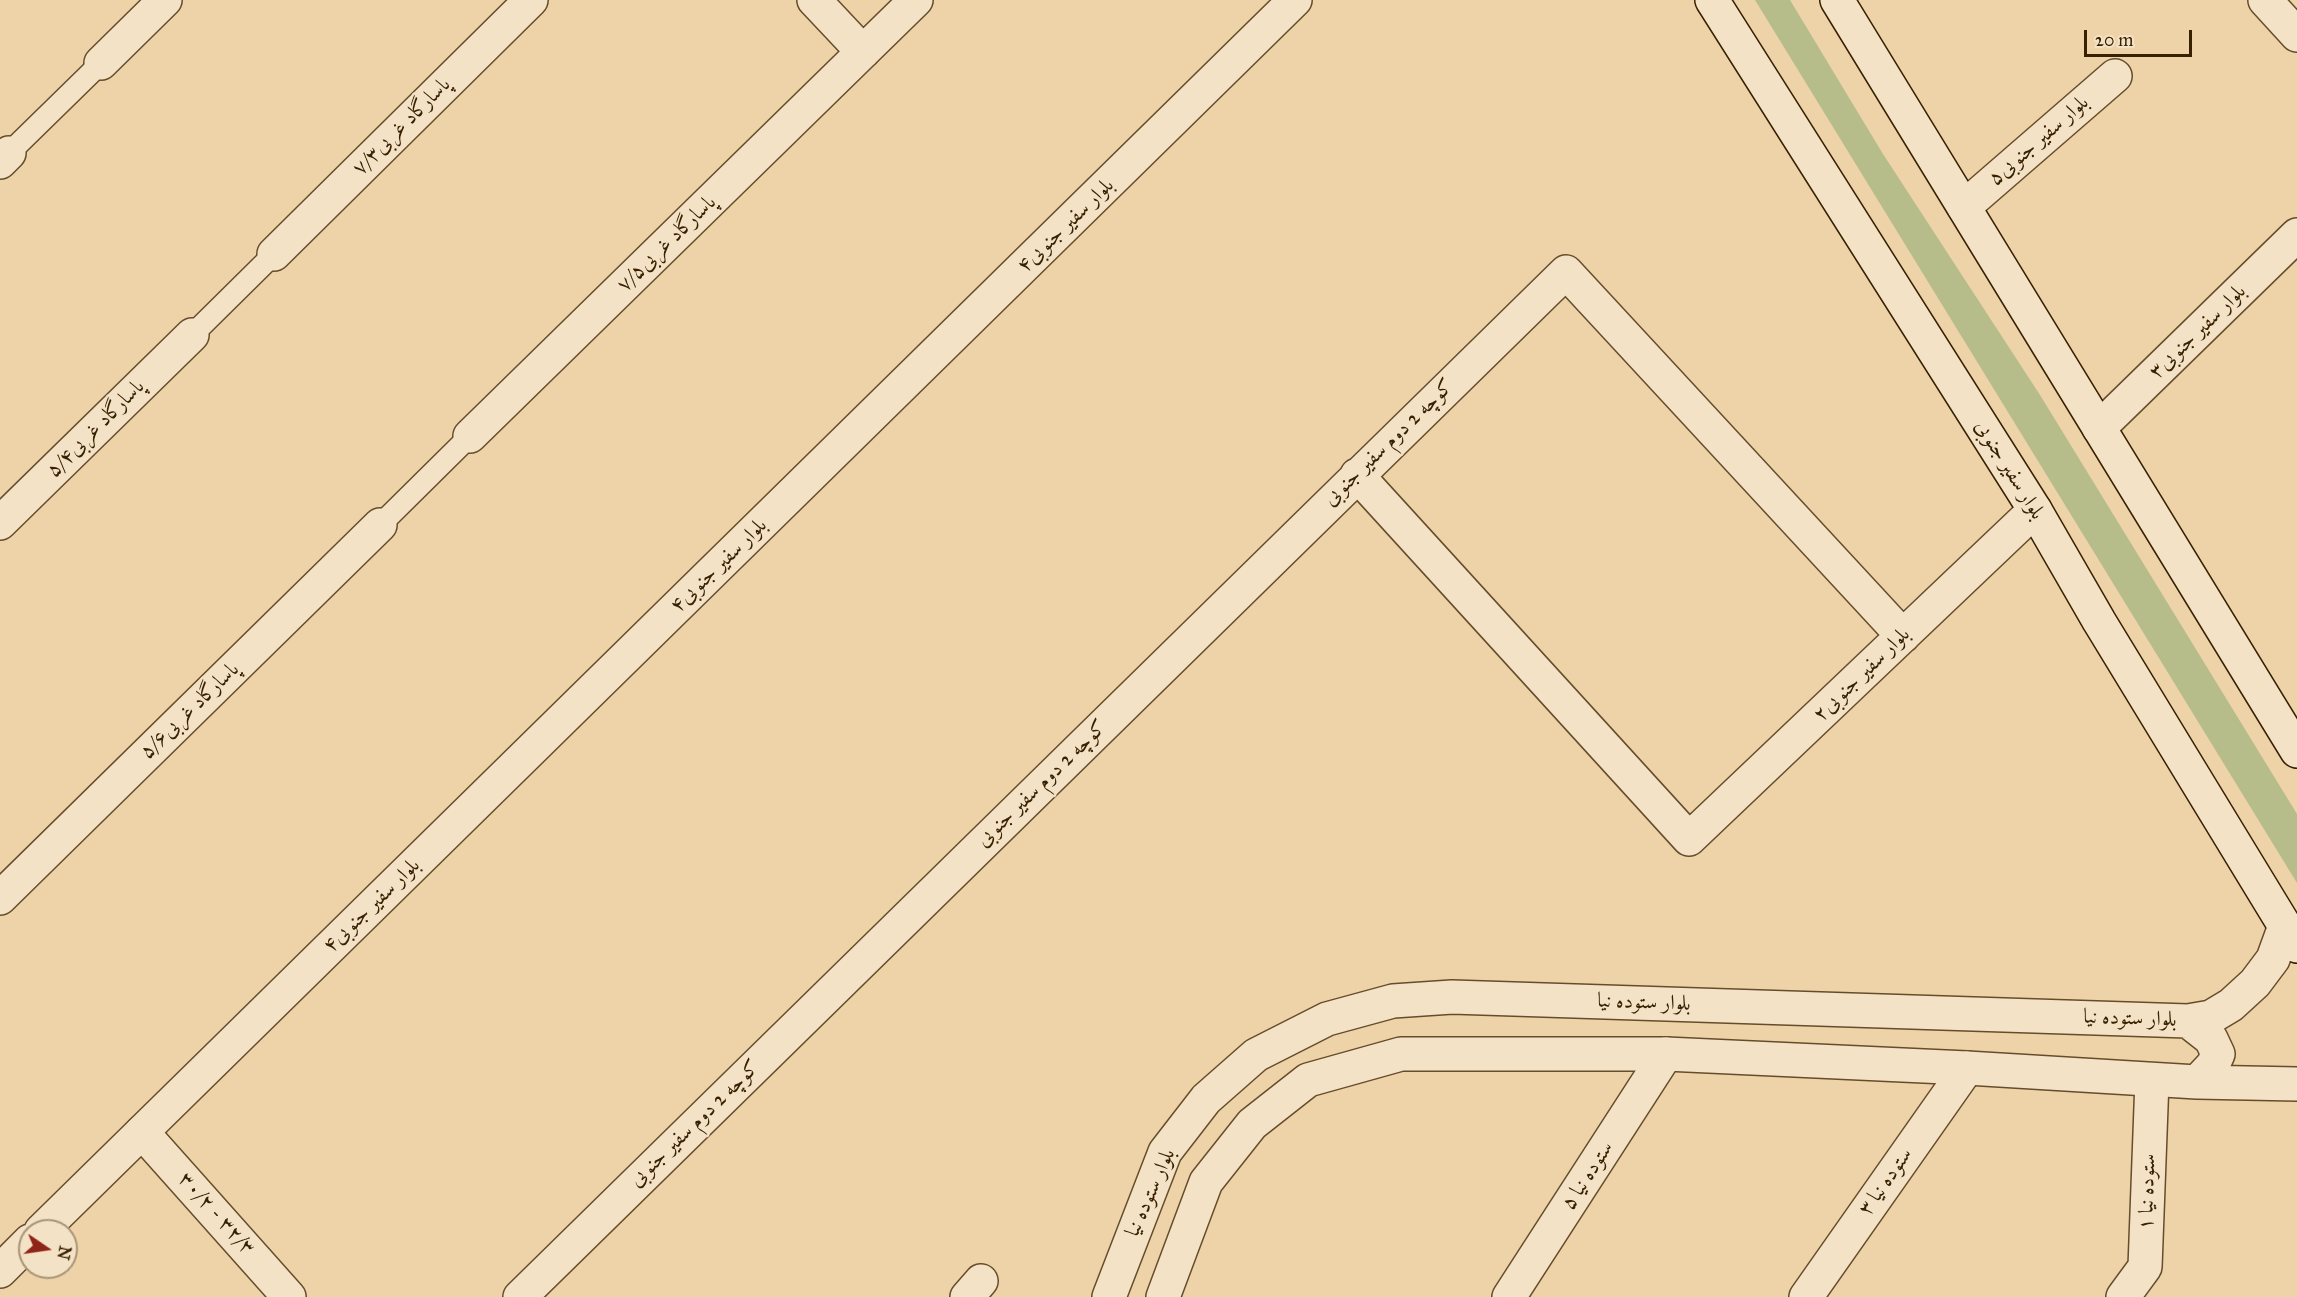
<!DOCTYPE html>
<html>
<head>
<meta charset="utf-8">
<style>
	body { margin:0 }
	#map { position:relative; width:2297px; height:1297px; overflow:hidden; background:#eed2a8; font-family:"IM FELL Great Primer",serif }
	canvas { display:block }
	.north { position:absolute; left:18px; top:1219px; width:60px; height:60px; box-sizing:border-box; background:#f4e2c6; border:2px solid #a89577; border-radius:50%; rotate:103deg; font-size:16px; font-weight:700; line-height:24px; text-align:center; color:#372101 }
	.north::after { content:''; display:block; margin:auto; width:21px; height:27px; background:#8f2418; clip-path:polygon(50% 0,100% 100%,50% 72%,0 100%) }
	.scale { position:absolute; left:2084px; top:30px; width:108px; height:27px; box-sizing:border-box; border:3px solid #372101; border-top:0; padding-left:8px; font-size:18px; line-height:21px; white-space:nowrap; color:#372101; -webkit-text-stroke:4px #f4e2c6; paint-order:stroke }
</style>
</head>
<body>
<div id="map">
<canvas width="2297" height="1297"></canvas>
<div class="north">N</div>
<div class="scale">20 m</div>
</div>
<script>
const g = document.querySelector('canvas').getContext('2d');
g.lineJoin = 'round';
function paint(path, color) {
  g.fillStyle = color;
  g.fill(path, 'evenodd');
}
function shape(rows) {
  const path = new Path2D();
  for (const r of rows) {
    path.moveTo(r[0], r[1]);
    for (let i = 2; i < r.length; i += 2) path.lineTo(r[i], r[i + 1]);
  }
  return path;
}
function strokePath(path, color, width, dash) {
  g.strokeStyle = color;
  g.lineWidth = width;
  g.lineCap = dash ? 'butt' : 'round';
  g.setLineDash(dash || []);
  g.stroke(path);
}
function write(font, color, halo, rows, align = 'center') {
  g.font = font + ' "IM FELL Great Primer",Amiri,serif';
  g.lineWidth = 4.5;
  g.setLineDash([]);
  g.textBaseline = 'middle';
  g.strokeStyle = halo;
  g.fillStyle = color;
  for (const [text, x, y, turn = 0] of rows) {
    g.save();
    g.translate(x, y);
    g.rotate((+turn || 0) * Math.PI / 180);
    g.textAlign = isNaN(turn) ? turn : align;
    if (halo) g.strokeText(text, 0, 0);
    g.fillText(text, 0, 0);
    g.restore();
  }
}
const green = shape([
	[1755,0,1790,0,1883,154,2040,395,2297,814,2297,883]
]);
const service = shape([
	[9,153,101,63],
	[192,335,274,254],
	[380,525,470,436]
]);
const minor = shape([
	[814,0,863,52],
	[2265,0,2297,35],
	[101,63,165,0],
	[0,162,9,153],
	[1964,207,2115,76],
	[274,254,531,0],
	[2099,428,2297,235],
	[470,436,916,0],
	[1357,475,1689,839,2035,510],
	[0,523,192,335],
	[0,898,380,525],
	[142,1132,289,1297],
	[520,1297,1566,272,1903,636],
	[967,1297,981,1281],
	[1509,1297,1666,1054],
	[1806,1297,1967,1068],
	[2123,1297,2145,1267,2152,1080]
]);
const tertiary = shape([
	[2188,1021,2211,1039,2218,1054,2213,1065,2197,1082],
	[41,1231,1295,0],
	[0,1271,30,1241],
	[1109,1297,1165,1152,1206,1099,1256,1055,1327,1019,1393,1001,1452,997,2188,1021,2211,1017,2231,1005,2255,983,2273,959,2285,926],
	[1163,1297,1206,1182,1252,1124,1308,1080,1401,1054,1666,1054,1967,1068,2197,1082,2297,1084]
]);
const secondary = shape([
	[1712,0,2035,510,2099,621,2297,946],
	[1837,0,2297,751]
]);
const streetNames = [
	["پاسارگاد غربی۷/۳",402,127,-45],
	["بلوار سفیر جنوبی۵",2039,141,-41],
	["بلوار سفیر جنوبی۴",1066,226,-44],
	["پاسارگاد غربی۷/۵",667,244,-44],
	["بلوار سفیر جنوبی۳",2198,332,-44],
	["پاسارگاد غربی۵/۴",96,429,-45],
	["کوچه 2 دوم سفیر جنوبی",1389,443,-44],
	["بلوار سفیر جنوبی",2009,470,58],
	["بلوار سفیر جنوبی۴",719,566,-44],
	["بلوار سفیر جنوبی۲",1862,675,-44],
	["پاسارگاد غربی۵/۶",190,711,-44],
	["کوچه 2 دوم سفیر جنوبی",1042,784,-44],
	["بلوار سفیر جنوبی۴",372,906,-44],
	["بلوار ستوده نیا",1644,1003,2],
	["بلوار ستوده نیا",2130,1019,2],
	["کوچه 2 دوم سفیر جنوبی",695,1124,-44],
	["ستوده نیا ۵",1588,1176,-57],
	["ستوده نیا ۳",1886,1182,-55],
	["ستوده نیا ۱",2148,1192,-88],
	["بلوار ستوده نیا",1151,1193,-66],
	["۳۰/۲ - ۳۲/۳",216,1214,48]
];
paint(green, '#b6bd8a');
strokePath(service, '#654d2b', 24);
strokePath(minor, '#654d2b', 36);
strokePath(tertiary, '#654d2b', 36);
strokePath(secondary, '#372101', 36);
strokePath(service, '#f4e2c6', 21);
strokePath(minor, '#f4e2c6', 33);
strokePath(tertiary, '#f4e2c6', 33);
strokePath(secondary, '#f4e2c6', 33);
write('21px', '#372101', '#f4e2c6', streetNames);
</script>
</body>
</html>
